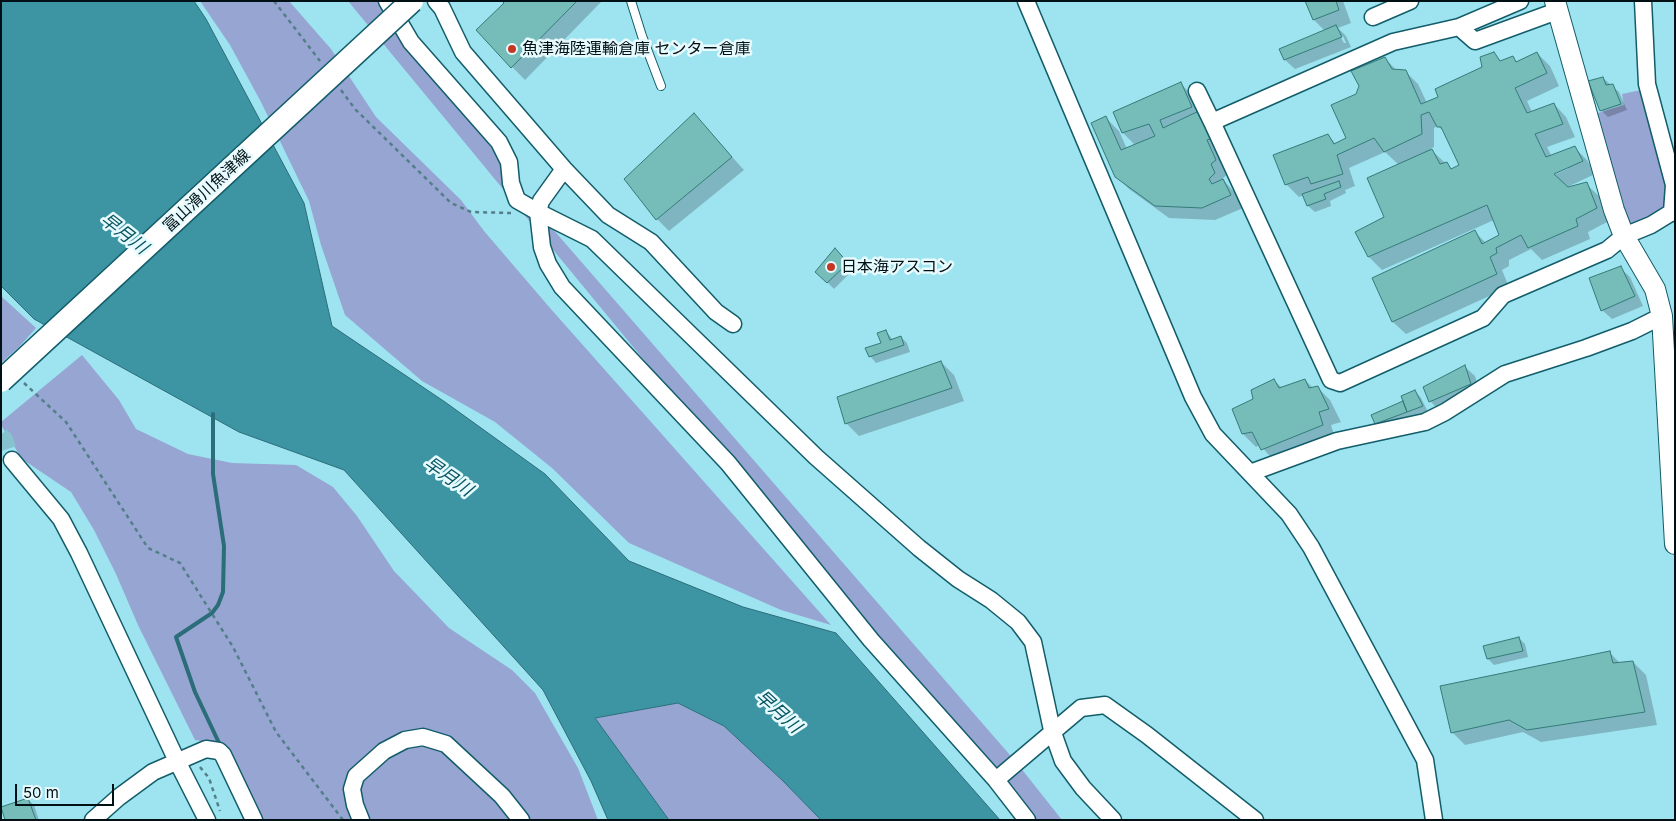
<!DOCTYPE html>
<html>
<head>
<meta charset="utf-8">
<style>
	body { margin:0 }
	#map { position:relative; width:1676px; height:821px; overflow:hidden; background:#9ee3f0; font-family:Inter,sans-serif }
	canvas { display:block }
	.frame { position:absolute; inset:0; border:2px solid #001014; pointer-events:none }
	.scale { position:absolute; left:15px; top:784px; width:99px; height:22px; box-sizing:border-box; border:2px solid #001014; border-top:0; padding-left:6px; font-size:15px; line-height:18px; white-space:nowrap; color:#001014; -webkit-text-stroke:4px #e7fbff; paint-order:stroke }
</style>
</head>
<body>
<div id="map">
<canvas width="1676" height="821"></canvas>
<div class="frame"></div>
<div class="scale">50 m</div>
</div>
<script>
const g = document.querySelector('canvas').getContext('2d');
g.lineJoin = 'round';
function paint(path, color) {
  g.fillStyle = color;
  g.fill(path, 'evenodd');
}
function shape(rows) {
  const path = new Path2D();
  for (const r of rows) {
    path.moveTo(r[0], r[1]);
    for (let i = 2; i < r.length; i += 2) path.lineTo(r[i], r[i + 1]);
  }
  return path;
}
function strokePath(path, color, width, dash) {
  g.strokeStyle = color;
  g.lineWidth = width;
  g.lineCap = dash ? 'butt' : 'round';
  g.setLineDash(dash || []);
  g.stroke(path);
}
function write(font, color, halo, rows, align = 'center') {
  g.font = font + ' Inter,"Noto Sans JP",sans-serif';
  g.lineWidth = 5;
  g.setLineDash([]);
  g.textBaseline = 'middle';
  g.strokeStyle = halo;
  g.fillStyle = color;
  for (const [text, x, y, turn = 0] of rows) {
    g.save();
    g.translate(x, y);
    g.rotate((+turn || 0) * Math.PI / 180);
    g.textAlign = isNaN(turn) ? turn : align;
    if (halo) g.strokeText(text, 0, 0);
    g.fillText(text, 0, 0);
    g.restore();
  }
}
const green = shape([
	[200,1,289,1,331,49,376,117,461,200,484,231,550,308,831,625,781,610,629,543,552,468,495,422,422,381,345,315,321,245,309,201,261,102,230,45],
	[348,1,385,1,538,212,1016,762,1062,820,1032,820,742,479],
	[1641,90,1667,178,1668,207,1660,214,1628,227,1595,114,1624,105,1622,94],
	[1,296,36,328,19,347,1,363],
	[82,355,119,400,136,429,188,454,232,463,296,465,333,487,357,516,394,571,449,628,512,670,535,693,578,768,598,820,243,820,228,749,208,742,195,740,138,625,116,574,94,530,71,492,22,459,1,425,1,422],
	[678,703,724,726,783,781,821,820,669,820,595,718]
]);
const water = shape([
	[1,1,194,1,206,19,304,203,332,326,445,402,545,474,629,561,743,607,836,633,1000,820,821,820,783,781,724,726,678,703,595,718,669,820,608,820,591,781,543,690,344,470,239,432,34,319,1,286,1,1]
]);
const shadow = shape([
	[504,1,602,1,525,80,477,31,505,3],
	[1306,1,1343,1,1351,23,1338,28,1346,36,1351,47,1295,69,1285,60,1325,31,1314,20],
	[1340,36,1343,36,1346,43,1344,43],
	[1537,53,1550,66,1559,86,1527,101,1532,112,1554,104,1566,117,1575,137,1547,147,1552,157,1574,147,1587,160,1595,174,1563,189,1586,184,1599,196,1609,221,1588,232,1590,239,1542,260,1531,249,1509,260,1509,266,1502,270,1509,287,1406,334,1393,322,1475,232,1486,243,1501,236,1494,220,1382,270,1369,257,1357,232,1385,218,1399,165,1385,152,1349,168,1355,186,1345,190,1346,193,1330,201,1331,206,1315,212,1308,206,1304,195,1299,197,1286,184,1328,136,1336,144,1348,139,1356,95,1385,58,1397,71,1405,71,1418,84,1427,103,1440,98,1484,68,1494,54,1502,62,1513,58,1518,63],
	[1438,126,1446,134,1461,166,1453,170,1430,149,1434,147,1434,128],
	[1568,167,1569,168,1548,178,1547,176],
	[1603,78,1619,92,1627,110,1608,117,1601,110],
	[1180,83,1193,96,1228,174,1223,178,1226,183,1236,194,1243,208,1215,220,1169,218,1129,189,1116,176,1106,118,1119,131,1127,149,1135,145,1123,133],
	[694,115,744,170,669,231,657,219],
	[841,256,853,270,834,289,817,272],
	[1620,268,1630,277,1643,306,1612,319,1602,310],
	[886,331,893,340,901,337,907,343,910,352,876,363,870,356,883,344],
	[941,362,954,375,964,401,859,436,846,423],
	[1465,367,1475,376,1480,393,1440,411,1430,401],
	[1274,380,1282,388,1305,380,1313,388,1317,387,1330,400,1341,422,1331,425,1335,438,1275,462,1260,445,1256,447,1243,434,1255,400],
	[1415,391,1421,398,1428,412,1382,429,1376,423,1405,402],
	[1519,638,1525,644,1528,657,1494,665,1488,659,1485,646],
	[1609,652,1621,664,1633,662,1646,675,1657,725,1541,742,1523,732,1465,745,1452,732],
	[27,799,34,805,39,820,6,820]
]);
const stream = shape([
	[213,414,213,474,224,546,223,592,218,605,212,613,176,637,195,692,220,745]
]);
const building = shape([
	[502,1,577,1,511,68,476,30,504,3,502,1],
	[1305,1,1336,1,1339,10,1313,20,1305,1],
	[1336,25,1342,37,1284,60,1279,49,1336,25],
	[1494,52,1500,61,1513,56,1516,62,1537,52,1547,73,1515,88,1527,113,1554,103,1563,124,1535,134,1546,157,1575,146,1583,161,1554,174,1568,187,1587,182,1597,208,1576,219,1578,226,1528,248,1521,235,1496,248,1497,253,1490,257,1497,274,1392,322,1372,278,1475,230,1482,244,1499,235,1487,205,1368,257,1355,232,1384,217,1367,178,1432,149,1440,164,1447,162,1451,169,1459,165,1441,127,1437,127,1429,112,1421,115,1422,134,1384,152,1374,138,1337,155,1343,174,1311,184,1308,177,1285,185,1273,155,1328,134,1334,144,1346,138,1331,105,1356,94,1359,86,1351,71,1385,57,1392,69,1406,70,1421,104,1438,97,1435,89,1482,67,1480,57,1494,52],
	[1603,77,1606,85,1613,84,1621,104,1600,111,1588,81,1603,77],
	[1181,82,1192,107,1160,120,1163,128,1201,110,1213,138,1207,140,1216,160,1211,164,1215,173,1209,179,1212,184,1223,179,1231,195,1202,208,1155,206,1115,177,1091,123,1106,116,1121,150,1155,136,1149,124,1122,133,1113,112,1181,82],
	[694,113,732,157,656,220,624,179,694,113],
	[1339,181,1341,187,1324,194,1326,199,1307,206,1302,194,1339,181],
	[835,248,848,263,827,283,815,272,835,248],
	[1621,266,1635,296,1601,311,1589,278,1621,266],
	[886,330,890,340,901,336,904,345,869,357,865,348,881,343,877,333,886,330],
	[941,361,952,388,845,424,837,397,941,361],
	[1465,365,1471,384,1429,402,1423,387,1465,365],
	[1274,379,1279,388,1305,379,1309,388,1318,386,1329,409,1319,412,1323,425,1261,450,1252,432,1242,434,1232,409,1253,399,1251,390,1274,379],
	[1415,390,1423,406,1407,412,1401,396,1415,390],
	[1403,401,1407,412,1375,424,1371,415,1403,401],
	[1519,637,1523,651,1487,659,1483,646,1519,637],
	[1610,651,1613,663,1633,661,1645,712,1527,730,1509,720,1451,733,1440,686,1610,651],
	[28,798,36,820,5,820,1,807,28,798]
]);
const minorTunnel = shape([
	[1,435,5,439,12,460]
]);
const path = shape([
	[274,1,320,61],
	[341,90,355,109,451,203,471,212,511,213],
	[24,383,66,422,148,548,180,563,233,647,276,732,343,820],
	[200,767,209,778,220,811]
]);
const service = shape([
	[631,1,642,36,661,86]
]);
const minor = shape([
	[387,1,411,42,499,142,509,162,511,183,517,200,538,212,592,239,816,457,919,548,958,579,991,600,1018,622,1033,642,1052,730,1063,761,1083,788,1113,820],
	[436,1,442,8,463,52,564,169,608,215,651,242,716,312,733,324],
	[1026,1,1193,397,1213,434,1289,514,1311,547,1425,760,1434,820],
	[1643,1,1647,84,1674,185,1672,212],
	[1373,17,1410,1],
	[1459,27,1475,41,1557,11],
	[1197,91,1212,122,1393,42,1459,27,1520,1],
	[1212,122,1331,380,1340,383,1483,318,1503,295,1607,250,1624,236,1651,225,1672,212,1675,213],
	[564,169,541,201,538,212,542,247,548,264,562,287,728,463,871,640,996,780,1027,820],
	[12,460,61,519,79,553,177,761,207,820],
	[1250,473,1337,441,1425,422,1445,412,1505,374,1586,348,1632,331,1662,316],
	[996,780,1081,708,1105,705,1147,735,1255,820],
	[93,820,119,797,153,772,206,749,219,751,223,755,254,820],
	[361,820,355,805,352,789,356,776,384,751,405,740,423,737,446,744,502,796,521,820]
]);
const tertiary = shape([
	[1555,1,1614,210,1624,236,1655,289,1662,316,1675,544]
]);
const secondaryBridge = shape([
	[1,381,412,1]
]);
const markers = [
	[512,49,5,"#c33723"],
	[831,267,5,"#c33723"]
];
const poiNames = [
	["魚津海陸運輸倉庫 センター倉庫",522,49],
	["日本海アスコン",841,267]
];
const streetNames = [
	["富山滑川魚津線",207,191,-43]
];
const waterNames = [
	["早月川",124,234,38],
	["早月川",448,477,35],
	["早月川",778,712,42]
];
paint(green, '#97a5d2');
paint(water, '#3d95a4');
strokePath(water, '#2b6d79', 1);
paint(shadow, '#0003');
strokePath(stream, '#2b6d79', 4);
paint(building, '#76bcb9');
strokePath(building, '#337b78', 1);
strokePath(minorTunnel, '#86c3cf', 16, [16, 8]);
strokePath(service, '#125d69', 10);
strokePath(minor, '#125d69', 19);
strokePath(tertiary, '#125d69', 22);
strokePath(path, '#537f88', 2.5, [4, 4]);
strokePath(service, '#fff', 8);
strokePath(minor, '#fff', 16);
strokePath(tertiary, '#fff', 20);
strokePath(secondaryBridge, '#125d69', 25, []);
strokePath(secondaryBridge, '#fff', 22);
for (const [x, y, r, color] of markers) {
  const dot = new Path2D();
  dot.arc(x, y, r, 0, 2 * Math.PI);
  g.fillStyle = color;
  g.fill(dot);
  strokePath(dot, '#e7fbff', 2);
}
write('16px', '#001014', '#e7fbff', poiNames, 'left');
write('16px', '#001014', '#e7fbff', streetNames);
write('italic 18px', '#085561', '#e7fbff', waterNames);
</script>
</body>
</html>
